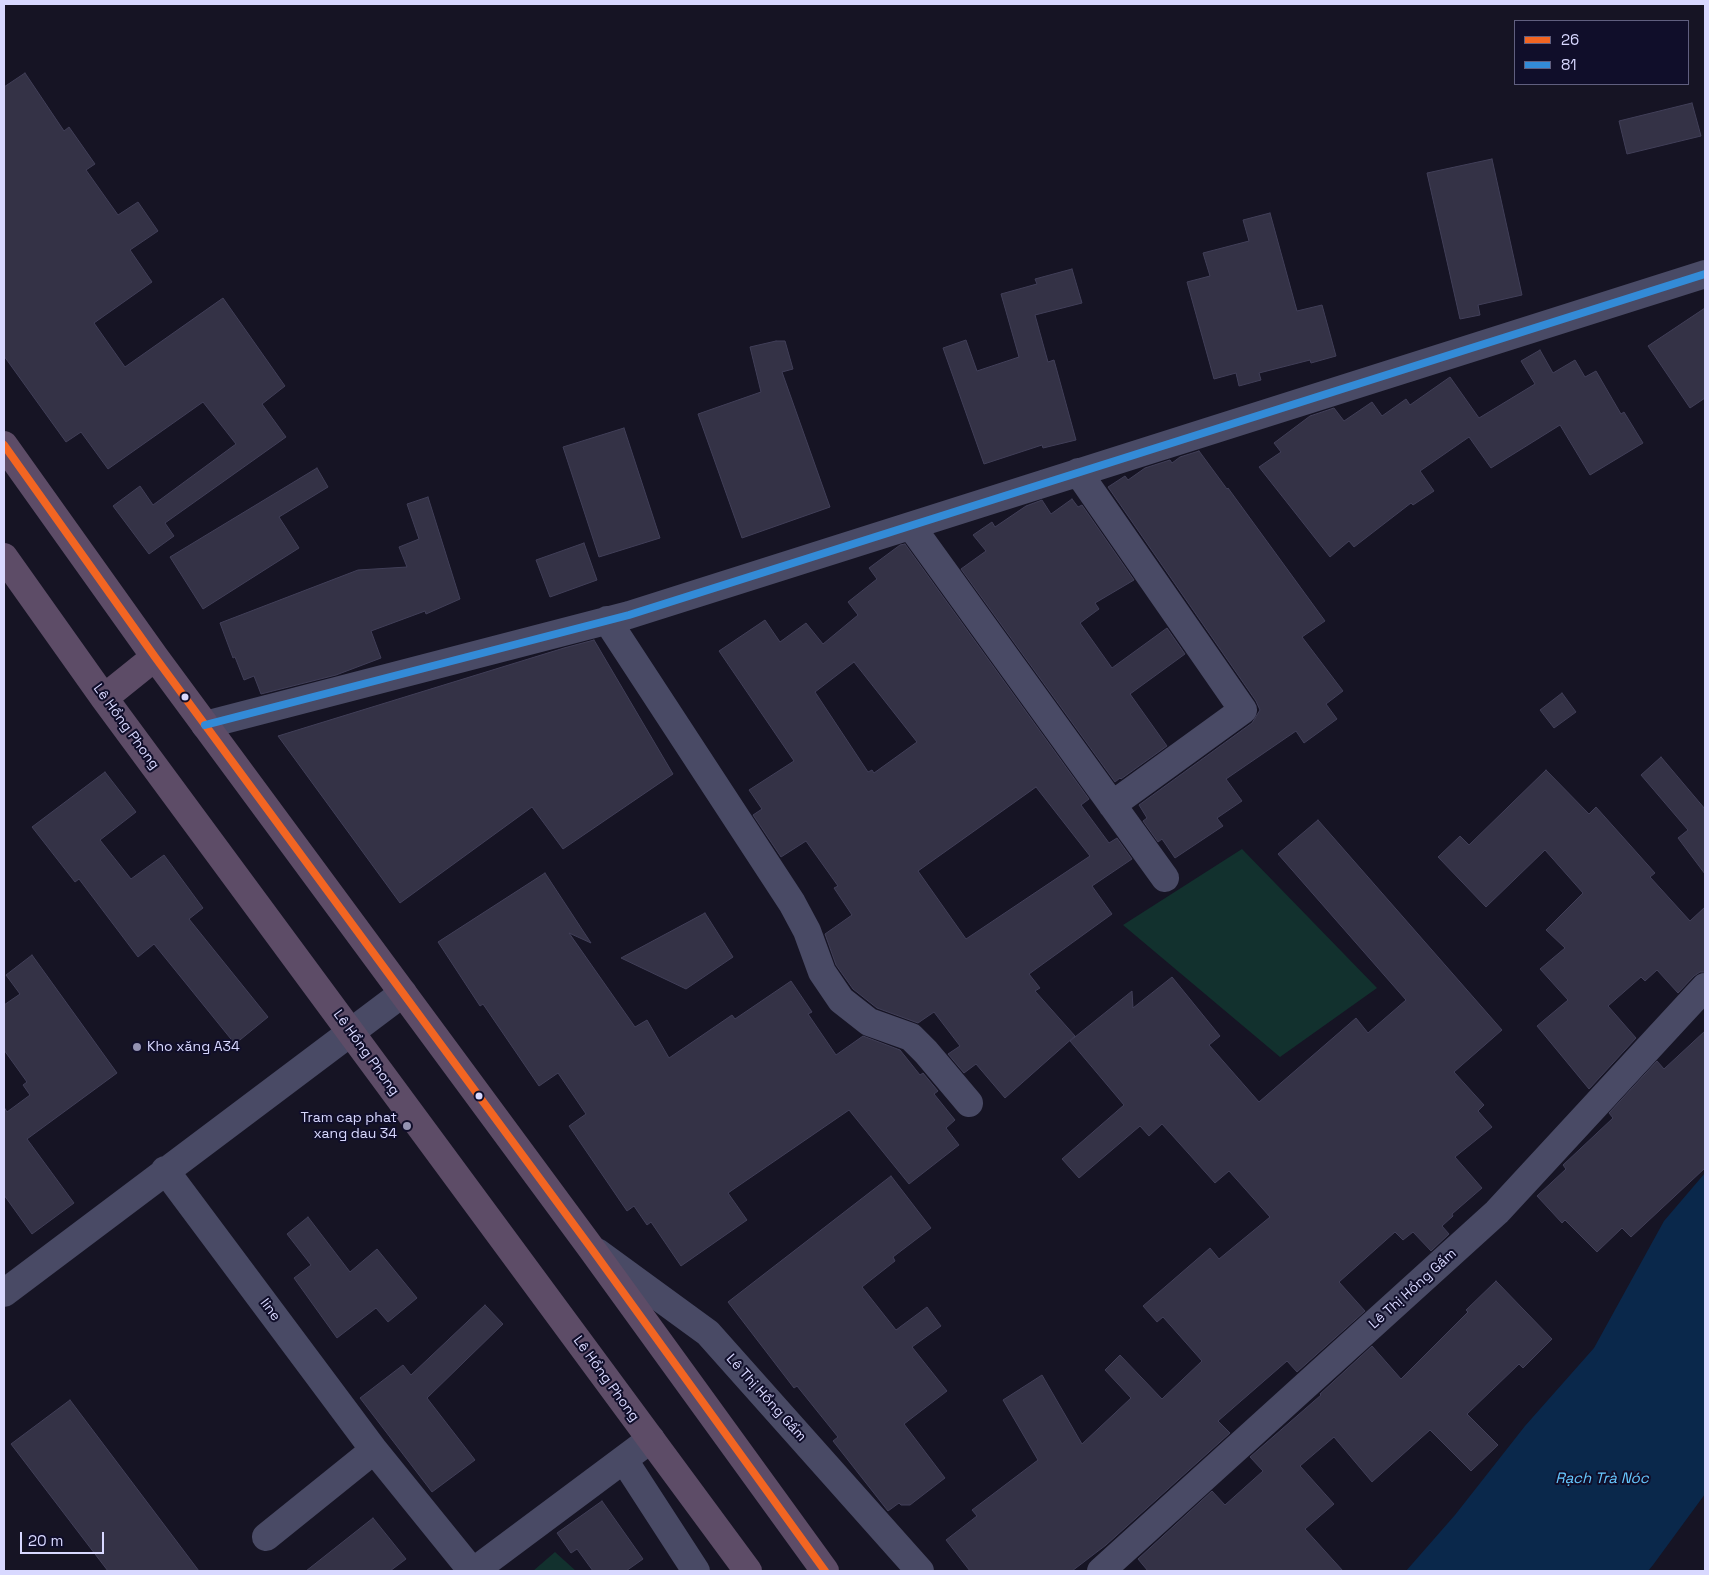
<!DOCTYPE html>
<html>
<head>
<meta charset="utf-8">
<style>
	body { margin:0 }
	#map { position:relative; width:1709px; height:1575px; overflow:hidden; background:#161424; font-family:"Space Grotesk",sans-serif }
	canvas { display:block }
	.frame { position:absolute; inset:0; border:5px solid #d8d8ff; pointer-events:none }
	.legend { position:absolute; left:1514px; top:20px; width:175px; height:65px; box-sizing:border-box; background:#100e2a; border:1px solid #605f7f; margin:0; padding:6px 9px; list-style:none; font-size:15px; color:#d8d8ff }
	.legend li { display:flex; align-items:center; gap:10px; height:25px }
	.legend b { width:25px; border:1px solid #605f7f }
	.scale { position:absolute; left:20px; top:1532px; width:84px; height:22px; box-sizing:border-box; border:2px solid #d8d8ff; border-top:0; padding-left:6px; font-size:15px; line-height:18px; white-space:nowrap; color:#d8d8ff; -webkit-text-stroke:4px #100e2a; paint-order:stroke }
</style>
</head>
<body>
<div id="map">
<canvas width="1709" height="1575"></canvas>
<div class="frame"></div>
<ul class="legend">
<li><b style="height:6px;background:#f26522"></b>26</li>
<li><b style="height:6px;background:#338bd7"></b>81</li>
</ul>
<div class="scale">20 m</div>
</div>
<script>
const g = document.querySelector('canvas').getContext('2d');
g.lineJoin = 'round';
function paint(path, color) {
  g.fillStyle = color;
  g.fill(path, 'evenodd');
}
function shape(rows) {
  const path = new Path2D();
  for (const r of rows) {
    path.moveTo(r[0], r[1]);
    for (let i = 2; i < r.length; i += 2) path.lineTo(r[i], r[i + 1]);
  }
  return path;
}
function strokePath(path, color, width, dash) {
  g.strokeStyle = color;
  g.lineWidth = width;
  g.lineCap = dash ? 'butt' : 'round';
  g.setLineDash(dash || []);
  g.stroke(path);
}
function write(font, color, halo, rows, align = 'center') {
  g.font = font + ' "Space Grotesk",sans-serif';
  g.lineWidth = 4;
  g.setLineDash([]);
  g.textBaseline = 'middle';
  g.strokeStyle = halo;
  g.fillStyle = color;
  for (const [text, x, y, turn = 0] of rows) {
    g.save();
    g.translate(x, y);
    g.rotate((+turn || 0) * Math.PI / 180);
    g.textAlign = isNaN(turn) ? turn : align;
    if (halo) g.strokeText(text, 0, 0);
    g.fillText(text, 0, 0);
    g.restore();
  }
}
const green = shape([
	[1242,849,1377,988,1280,1057,1123,925],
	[555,1552,576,1571,533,1571]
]);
const water = shape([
	[1705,1173,1705,1494,1653,1565,1648,1571,1406,1571,1455,1515,1525,1426,1594,1348,1664,1221]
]);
const building = shape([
	[25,73,64,131,69,127,95,164,86,170,118,215,138,202,158,231,130,250,152,282,94,323,125,367,223,298,285,386,262,404,286,437,165,523,174,536,149,554,113,506,140,486,153,505,236,444,203,402,108,469,81,432,66,442,4,356,4,87,25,73],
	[1692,103,1701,136,1627,154,1619,121,1692,103],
	[1492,159,1522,295,1478,305,1480,315,1460,319,1427,173,1492,159],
	[1270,213,1297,311,1322,305,1336,356,1311,363,1310,360,1259,373,1261,380,1239,386,1236,373,1214,379,1187,282,1210,276,1203,253,1249,241,1243,220,1270,213],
	[1072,269,1082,303,1035,315,1048,362,1054,360,1076,440,1043,448,1042,445,984,464,943,348,966,340,977,371,1019,357,1001,294,1037,284,1035,279,1072,269],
	[1705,308,1705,398,1690,408,1648,346,1705,308],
	[776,341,785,341,793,369,782,372,830,507,742,538,698,414,761,392,750,347,776,341],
	[1540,350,1553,373,1575,360,1585,377,1596,371,1621,414,1624,412,1643,443,1590,475,1560,425,1491,468,1469,437,1420,471,1434,491,1413,505,1411,503,1354,547,1349,541,1330,557,1259,467,1281,452,1274,443,1310,416,1334,408,1344,421,1372,402,1382,416,1406,399,1410,405,1450,377,1479,418,1535,384,1521,361,1540,350],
	[624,428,660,538,599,557,563,447,624,428],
	[1199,451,1227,489,1228,488,1325,621,1302,637,1343,691,1326,704,1337,719,1304,743,1296,731,1226,779,1242,801,1217,818,1223,826,1175,858,1162,839,1158,842,1143,821,1147,818,1139,805,1252,723,1260,710,1256,701,1108,487,1125,476,1128,480,1145,468,1170,460,1172,463,1180,457,1199,451],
	[317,468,328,487,279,517,299,548,203,609,170,557,317,468],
	[428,497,460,599,426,614,425,611,371,631,381,658,336,675,261,694,254,676,244,680,235,657,233,658,220,623,358,570,407,567,399,547,419,539,407,504,428,497],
	[1072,499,1078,507,1082,505,1134,580,1095,603,1099,609,1080,623,1112,668,1167,628,1185,654,1130,694,1167,746,1121,779,1120,778,1115,782,961,569,986,551,973,535,992,522,995,527,1026,506,1042,500,1051,514,1072,499],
	[584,543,597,580,550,597,536,560,584,543],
	[905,544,1089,799,1081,805,1109,843,1117,838,1132,859,1092,886,1112,914,1029,974,1040,988,1035,991,1075,1036,1005,1098,976,1064,964,1073,948,1054,960,1046,934,1012,918,1023,877,1008,853,989,836,965,825,934,852,915,834,888,838,886,806,841,781,857,753,815,762,809,749,790,794,761,719,651,765,620,780,642,806,623,823,644,858,615,848,602,877,579,869,568,900,545,905,544],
	[854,662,917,742,874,773,872,770,868,772,815,692,854,662],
	[1036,787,1090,856,966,939,918,871,1036,787],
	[594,640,673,774,563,849,532,807,400,903,278,736,564,648,594,640],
	[1562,693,1576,712,1554,728,1540,710,1562,693],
	[1661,757,1705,809,1705,874,1678,838,1688,830,1641,775,1661,757],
	[1546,770,1589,814,1596,807,1655,873,1650,877,1690,921,1705,907,1705,972,1700,972,1694,976,1678,993,1657,970,1645,981,1641,977,1608,1006,1636,1038,1589,1089,1537,1026,1568,1000,1540,969,1565,948,1546,930,1583,893,1545,850,1486,907,1438,857,1460,836,1469,845,1546,770],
	[105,772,136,812,100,840,131,879,164,855,203,908,189,919,268,1017,235,1044,154,944,138,957,79,879,75,882,32,827,105,772],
	[1318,820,1502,1030,1454,1072,1484,1105,1478,1111,1492,1127,1455,1157,1482,1188,1452,1214,1453,1216,1442,1226,1449,1234,1431,1251,1413,1232,1403,1240,1395,1232,1339,1282,1365,1311,1297,1372,1287,1361,1218,1421,1230,1433,1106,1545,1072,1571,970,1571,946,1540,977,1516,972,1510,1038,1460,1003,1400,1042,1375,1082,1444,1131,1398,1105,1370,1120,1355,1162,1399,1202,1361,1163,1317,1157,1322,1143,1306,1210,1248,1219,1259,1270,1217,1229,1171,1215,1183,1162,1124,1149,1136,1140,1126,1079,1178,1062,1159,1124,1105,1070,1041,1132,991,1133,1008,1172,977,1220,1036,1209,1045,1259,1102,1356,1018,1368,1033,1406,1000,1278,854,1318,820],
	[545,873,591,943,569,933,635,1027,647,1020,669,1058,732,1015,735,1019,791,981,812,1012,808,1014,836,1055,863,1036,900,1050,920,1075,923,1073,938,1091,934,1094,955,1120,946,1128,959,1145,909,1184,849,1110,728,1193,747,1220,681,1266,651,1222,647,1225,634,1206,627,1211,569,1126,586,1114,558,1073,539,1086,483,1004,480,1006,438,942,545,873],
	[705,913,733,957,686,989,621,958,705,913],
	[32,955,117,1073,27,1139,74,1203,32,1234,4,1195,4,1107,7,1112,30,1095,23,1085,27,1082,4,1050,4,1005,20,994,6,975,32,955],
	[1705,1031,1705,1168,1631,1237,1622,1228,1597,1252,1565,1220,1562,1223,1537,1196,1566,1169,1563,1165,1613,1118,1609,1113,1657,1061,1664,1069,1705,1031],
	[891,1176,931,1228,893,1257,895,1261,862,1287,896,1330,927,1307,941,1326,912,1347,947,1391,904,1424,945,1478,910,1505,901,1505,899,1503,888,1511,833,1441,838,1437,797,1386,794,1388,728,1302,891,1176],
	[308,1217,350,1272,377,1249,417,1298,388,1322,376,1308,337,1338,294,1278,311,1265,287,1234,308,1217],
	[1496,1281,1552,1339,1523,1368,1519,1364,1467,1414,1498,1445,1471,1471,1430,1430,1372,1482,1334,1437,1300,1466,1334,1504,1305,1529,1343,1571,1148,1571,1138,1559,1212,1491,1225,1505,1263,1471,1250,1457,1321,1395,1320,1394,1372,1346,1401,1379,1468,1312,1466,1310,1496,1281],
	[485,1305,503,1324,427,1398,475,1460,432,1492,360,1398,403,1365,411,1375,485,1305],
	[70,1400,199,1571,108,1571,11,1444,70,1400],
	[602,1501,643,1559,626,1571,593,1571,577,1549,571,1553,557,1533,602,1501],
	[373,1518,406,1559,390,1571,306,1571,373,1518]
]);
const minor = shape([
	[1078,472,1243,710,1112,805],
	[911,526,1165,878],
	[607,620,792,903,807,931,822,972,841,1000,869,1022,911,1037,926,1052,969,1103],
	[205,725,629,615,1705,274],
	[165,1170,374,1450],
	[597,1252,708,1333,920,1571],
	[4,1293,403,993],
	[624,1460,696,1571],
	[266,1537,374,1450,472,1571],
	[474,1571,651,1439],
	[1101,1571,1497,1212,1705,987]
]);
const highway = shape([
	[4,445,155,657,591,1248,825,1571],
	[4,557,104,698,748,1571],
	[104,698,155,657]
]);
const bus1 = shape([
	[4,445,155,657,591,1248,825,1571]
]);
const bus2 = shape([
	[205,725,629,615,1705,274]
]);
const markers = [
	[185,697,4.5,"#d8d8ff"],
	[137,1047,5,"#9493b2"],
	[479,1096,4.5,"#d8d8ff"],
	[407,1126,5,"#9493b2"]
];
const streetNames = [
	["Lê Hồng Phong",126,727,54],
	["Lê Hồng Phong",366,1053,54],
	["Lê Thị Hồng Gấm",1413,1289,-42],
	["line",270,1310,53],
	["Lê Hồng Phong",606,1379,54],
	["Lê Thị Hồng Gấm",766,1398,48]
];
const poiNames = [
	["Kho xăng A34",147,1047],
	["Tram cap phat",397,1118,"right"],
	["xang dau 34",397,1134,"right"]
];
const waterNames = [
	["Rạch Trà Nóc",1602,1479]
];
paint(green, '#12312e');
paint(water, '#0a284b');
paint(building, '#343246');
strokePath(building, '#413f58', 1);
strokePath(minor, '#494a65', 28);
strokePath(highway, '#5d4c67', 28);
strokePath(bus1, '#f26522', 8);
strokePath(bus2, '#338bd7', 8);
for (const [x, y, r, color] of markers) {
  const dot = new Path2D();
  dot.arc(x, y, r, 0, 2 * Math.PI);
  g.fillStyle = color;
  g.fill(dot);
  strokePath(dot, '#100e2a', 2);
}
write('14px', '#d8d8ff', '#100e2a', streetNames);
write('14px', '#d8d8ff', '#100e2a', poiNames, 'left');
write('italic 15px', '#66c8ff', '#100e2a', waterNames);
</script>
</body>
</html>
